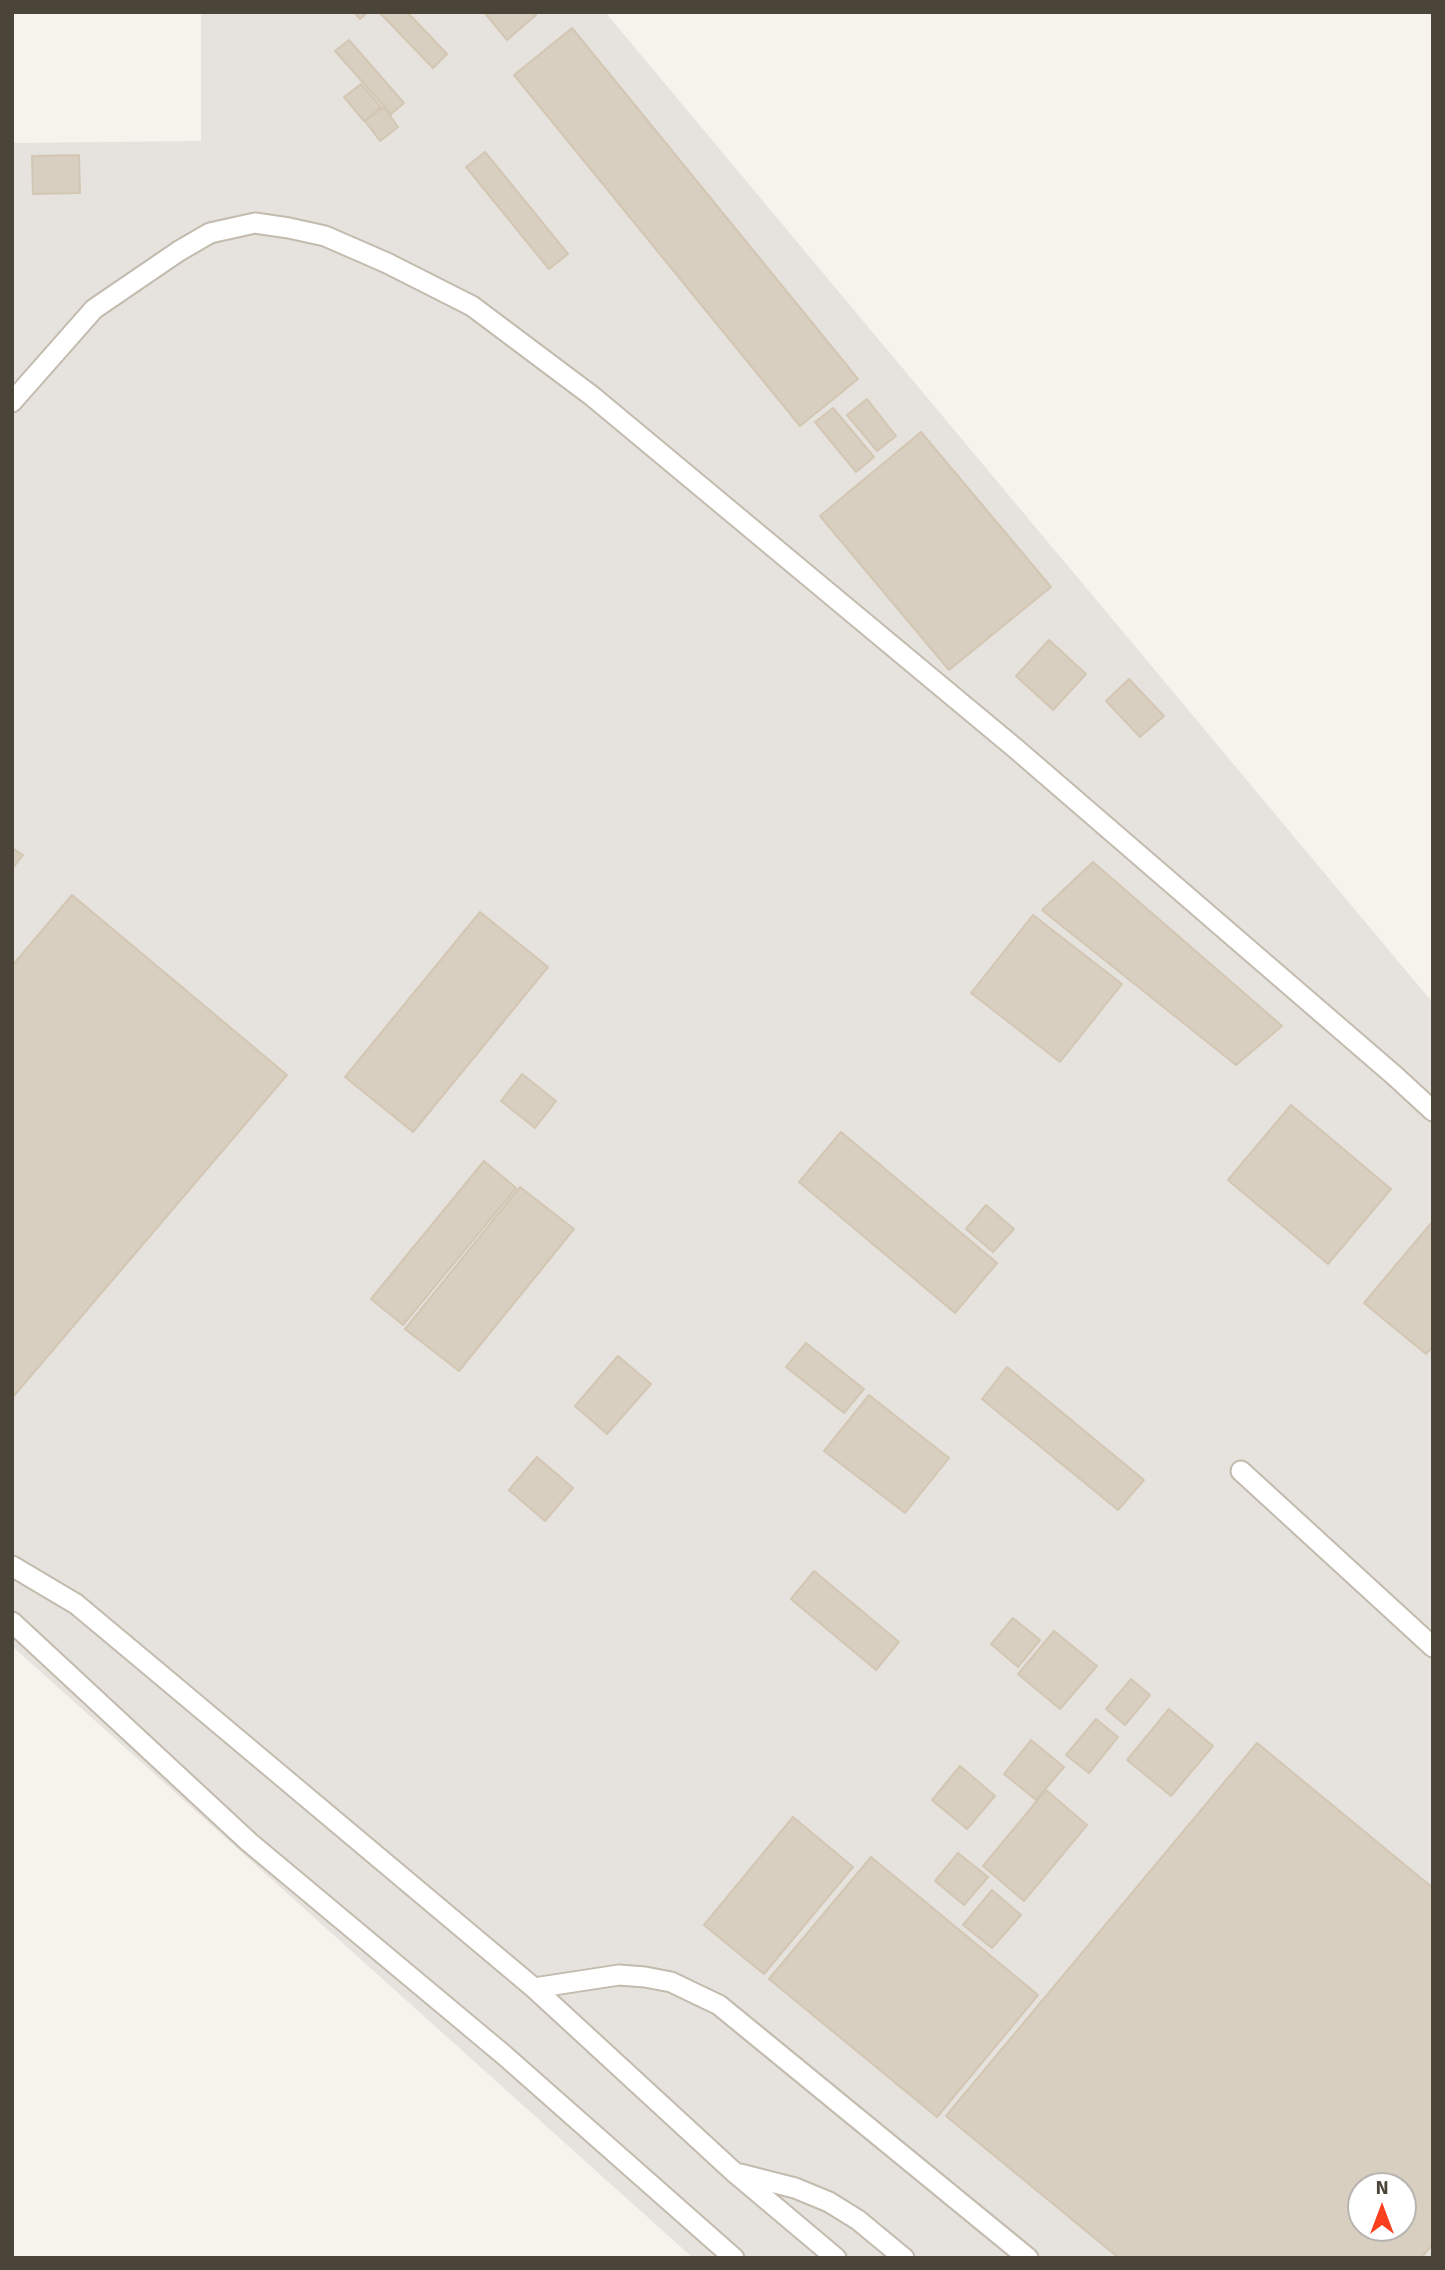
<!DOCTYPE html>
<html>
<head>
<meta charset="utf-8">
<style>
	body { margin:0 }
	#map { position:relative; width:1445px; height:2270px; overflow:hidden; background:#f6f3ec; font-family:Signika,sans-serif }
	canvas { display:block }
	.frame { position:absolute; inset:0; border:14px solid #4b4439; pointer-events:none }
	.north { position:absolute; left:1347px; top:2172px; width:70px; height:70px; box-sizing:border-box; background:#fff; border:2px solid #b7b4b0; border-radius:50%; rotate:0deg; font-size:19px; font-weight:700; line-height:28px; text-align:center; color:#4b4439 }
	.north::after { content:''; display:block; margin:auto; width:24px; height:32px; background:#fc3f1d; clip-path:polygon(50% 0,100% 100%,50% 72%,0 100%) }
</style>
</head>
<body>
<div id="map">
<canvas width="1445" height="2270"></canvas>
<div class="frame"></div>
<div class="north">N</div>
</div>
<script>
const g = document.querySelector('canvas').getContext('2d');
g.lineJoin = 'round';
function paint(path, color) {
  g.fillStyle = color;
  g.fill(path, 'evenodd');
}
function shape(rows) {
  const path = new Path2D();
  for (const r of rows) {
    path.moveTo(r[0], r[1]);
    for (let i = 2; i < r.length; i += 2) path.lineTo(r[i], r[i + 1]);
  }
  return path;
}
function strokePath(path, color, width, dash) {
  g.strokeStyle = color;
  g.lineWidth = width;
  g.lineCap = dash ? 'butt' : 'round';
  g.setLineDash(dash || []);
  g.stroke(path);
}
const industrial = shape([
	[201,12,605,12,1433,1003,1433,2258,693,2258,12,1646,12,143,201,141],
	[1361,2186,1403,2186,1403,2228,1361,2228]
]);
const building = shape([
	[354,12,368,12,360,19,354,12],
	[379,12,407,12,447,54,433,68,379,12],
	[484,12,534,12,536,15,507,40,484,12],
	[572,28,858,379,800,426,514,75,572,28],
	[349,40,404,103,391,114,335,51,349,40],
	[361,84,381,107,364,121,344,97,361,84],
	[384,107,398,127,380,141,365,121,384,107],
	[485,152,568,254,549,269,466,167,485,152],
	[79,155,80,193,33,194,32,156,79,155],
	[867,399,896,436,877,451,847,415,867,399],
	[833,408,874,457,856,472,815,422,833,408],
	[921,432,1051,587,949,670,820,516,921,432],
	[1049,640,1086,674,1053,710,1016,676,1049,640],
	[1129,679,1164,716,1140,737,1106,701,1129,679],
	[12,848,23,855,12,869,12,848],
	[1093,862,1282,1026,1236,1065,1042,910,1093,862],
	[72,895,287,1075,12,1398,12,966,72,895],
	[480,912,548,967,413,1132,345,1077,480,912],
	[1033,915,1122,984,1060,1062,971,993,1033,915],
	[522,1074,556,1101,535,1128,501,1101,522,1074],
	[1291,1105,1391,1189,1328,1264,1228,1180,1291,1105],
	[841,1132,997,1263,955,1313,799,1182,841,1132],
	[484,1161,516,1188,403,1325,371,1299,484,1161],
	[520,1187,574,1229,459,1371,405,1329,520,1187],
	[986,1205,1014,1229,993,1252,966,1229,986,1205],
	[1433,1221,1433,1346,1426,1354,1364,1303,1433,1221],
	[806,1343,864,1389,844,1413,786,1367,806,1343],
	[618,1356,651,1384,607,1434,575,1406,618,1356],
	[1007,1367,1144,1480,1118,1510,982,1399,1007,1367],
	[869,1395,949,1458,905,1513,824,1451,869,1395],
	[537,1457,573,1488,545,1521,509,1490,537,1457],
	[814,1571,899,1642,876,1670,791,1599,814,1571],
	[1013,1618,1040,1640,1018,1667,991,1644,1013,1618],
	[1054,1631,1097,1666,1060,1709,1018,1674,1054,1631],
	[1131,1679,1150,1695,1125,1725,1106,1709,1131,1679],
	[1169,1709,1213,1746,1171,1796,1127,1760,1169,1709],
	[1096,1719,1118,1737,1089,1773,1066,1755,1096,1719],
	[1031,1740,1064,1767,1036,1800,1004,1774,1031,1740],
	[1257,1743,1433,1888,1433,2244,1421,2258,1119,2258,946,2116,1257,1743],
	[1361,2186,1403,2186,1403,2228,1361,2228,1361,2186],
	[960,1766,995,1796,967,1829,932,1800,960,1766],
	[1046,1790,1087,1825,1024,1901,983,1866,1046,1790],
	[793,1817,853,1867,764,1974,704,1925,793,1817],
	[958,1853,988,1877,964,1905,935,1881,958,1853],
	[871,1857,1038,1995,937,2117,769,1979,871,1857],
	[992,1890,1021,1915,992,1948,963,1925,992,1890]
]);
const lane = shape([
	[12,402,94,309,179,251,210,233,255,223,289,228,325,236,387,263,472,306,592,396,1015,748,1395,1076,1433,1111],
	[1241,1471,1433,1647],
	[12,1566,76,1604,155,1670,534,1988,735,2173,836,2258],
	[12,1622,249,1842,504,2055,734,2258],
	[534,1988,619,1975,645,1977,671,1982,719,2005,1028,2258],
	[740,2174,795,2188,829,2202,858,2220,904,2258]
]);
paint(industrial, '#e6e2dd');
paint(building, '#d8cfc1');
strokePath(building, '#d3c7b4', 2);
strokePath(lane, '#c2bbae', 23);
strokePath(lane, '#fff', 19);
</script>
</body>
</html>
